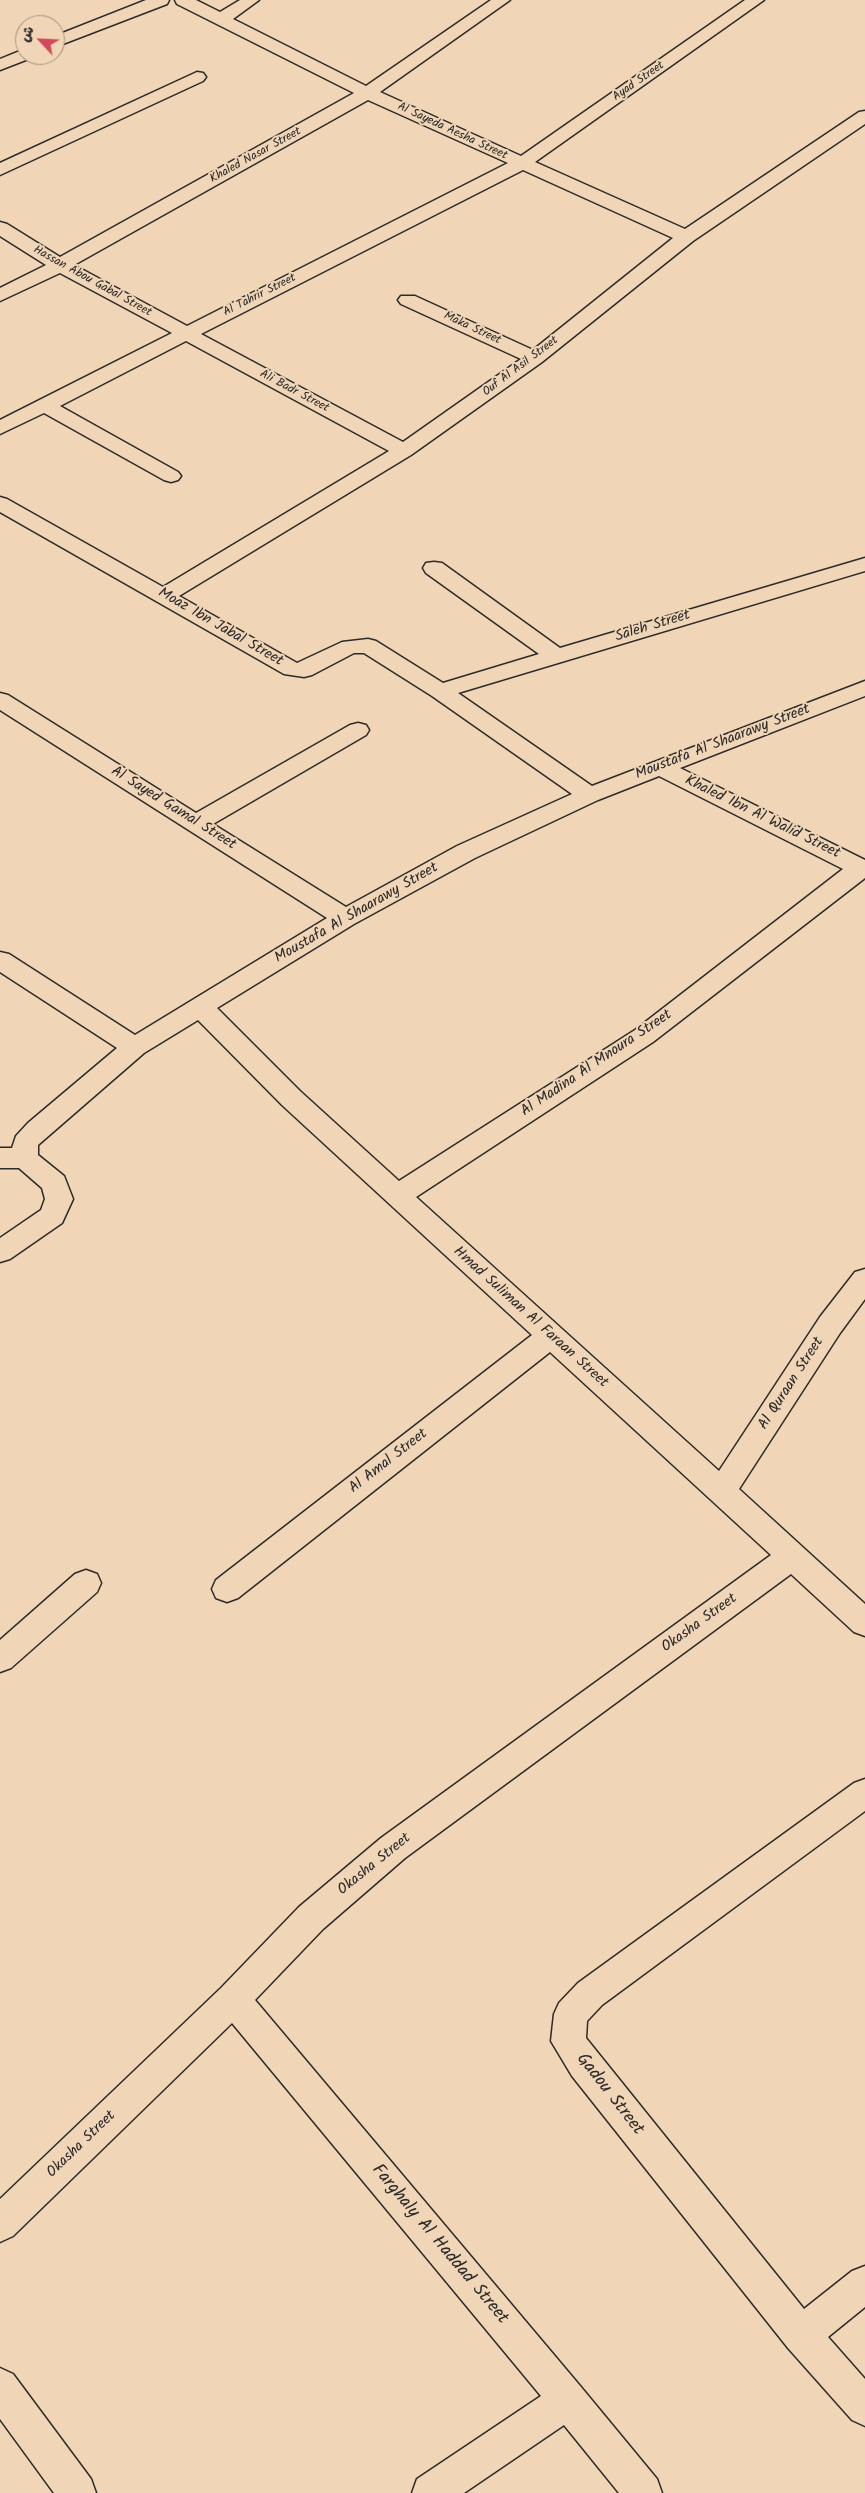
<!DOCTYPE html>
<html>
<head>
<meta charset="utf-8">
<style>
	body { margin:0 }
	#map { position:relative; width:865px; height:2493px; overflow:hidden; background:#f0d5b7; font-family:Kalam,"Playpen Sans Arabic",sans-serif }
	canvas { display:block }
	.north { position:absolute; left:15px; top:15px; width:50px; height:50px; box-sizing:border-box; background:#f0d5b7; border:1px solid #a1917f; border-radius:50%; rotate:295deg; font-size:14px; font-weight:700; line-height:20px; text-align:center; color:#2b2b2b }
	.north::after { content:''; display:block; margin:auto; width:18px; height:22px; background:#d1495b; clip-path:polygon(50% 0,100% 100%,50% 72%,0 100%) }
</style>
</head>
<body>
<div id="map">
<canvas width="865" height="2493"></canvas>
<div class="north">ش</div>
</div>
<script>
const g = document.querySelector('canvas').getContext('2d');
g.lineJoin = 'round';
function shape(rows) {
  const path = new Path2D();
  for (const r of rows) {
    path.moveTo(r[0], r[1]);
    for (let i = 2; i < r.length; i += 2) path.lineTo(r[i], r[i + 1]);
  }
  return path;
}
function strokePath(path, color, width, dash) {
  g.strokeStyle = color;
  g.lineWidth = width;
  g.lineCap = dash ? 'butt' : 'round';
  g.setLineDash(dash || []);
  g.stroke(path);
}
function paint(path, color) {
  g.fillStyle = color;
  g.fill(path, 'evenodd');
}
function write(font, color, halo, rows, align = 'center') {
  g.font = font + ' Kalam,sans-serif';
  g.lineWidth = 4;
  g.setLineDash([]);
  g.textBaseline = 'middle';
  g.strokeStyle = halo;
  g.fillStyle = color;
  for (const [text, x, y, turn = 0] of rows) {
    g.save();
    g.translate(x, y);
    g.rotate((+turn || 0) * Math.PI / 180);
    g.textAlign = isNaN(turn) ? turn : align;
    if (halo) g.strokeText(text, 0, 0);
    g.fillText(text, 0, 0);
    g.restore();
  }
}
const street = shape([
	[146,0,169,0,167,4,55,47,55,36,146,0],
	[175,0,196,0,220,12,240,0,259,0,233,19,366,86,491,0,510,0,380,92,521,156,745,0,764,0,535,162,685,229,859,112,865,111,865,124,693,241,542,362,411,455,179,596,297,663,342,642,368,639,376,641,443,683,539,654,426,573,423,568,426,563,434,562,442,563,560,648,865,558,865,571,458,693,592,786,865,681,865,696,680,768,865,860,865,878,653,1042,416,1197,719,1471,820,1317,855,1272,865,1269,865,1299,840,1333,739,1489,865,1604,865,1636,854,1632,791,1574,405,1858,323,1929,255,2000,581,2387,657,2479,662,2493,619,2493,564,2425,464,2493,412,2493,417,2479,541,2396,232,2023,13,2236,0,2242,0,2199,221,1988,299,1907,381,1838,771,1555,550,1352,238,1598,227,1602,216,1598,212,1589,216,1580,532,1335,282,1105,198,1020,144,1053,38,1145,38,1155,64,1176,73,1199,62,1223,10,1259,0,1262,0,1238,41,1210,45,1199,42,1188,19,1168,0,1168,0,1148,12,1148,16,1136,28,1123,117,1048,0,972,0,952,9,954,135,1035,327,918,0,710,0,693,8,695,196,813,350,725,358,723,366,725,369,730,366,735,213,824,346,907,457,846,572,794,432,696,364,653,354,653,312,675,304,677,284,674,0,512,0,497,7,499,163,587,389,451,186,341,60,406,178,472,181,476,178,480,171,482,164,480,44,413,0,434,0,420,172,333,60,273,0,301,0,288,46,265,0,236,0,222,7,224,60,257,354,93,177,4,175,0],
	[368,100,508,163,187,326,74,265,368,100],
	[523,170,673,238,533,350,415,296,401,296,398,300,401,304,521,359,403,442,201,334,523,170],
	[659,776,843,869,635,1030,399,1181,300,1091,217,1008,354,924,475,858,598,800,659,776],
	[25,49,25,55,33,55,31,58,0,70,0,59,25,49],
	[197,72,203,73,206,77,203,81,0,175,0,163,197,72],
	[86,1570,97,1574,101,1583,97,1592,11,1668,0,1672,0,1640,75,1574,86,1570],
	[865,1779,865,1811,602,2005,587,2021,586,2038,804,2309,852,2271,865,2266,865,2307,828,2337,865,2379,865,2426,852,2420,788,2348,572,2076,551,2041,554,2014,559,2003,578,1983,854,1783,865,1779],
	[0,2368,13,2374,91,2479,96,2493,54,2493,0,2419,0,2368]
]);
const farStreetnames = [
	["Ayad Street",639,82,-35],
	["Al Sayeda Aesha Street",452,132,25],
	["Khaled Nasar Street",256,156,-29],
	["Hassan Abou Gabal Street",92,282,29],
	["Al Tahrir Street",260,296,-27],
	["Maka Street",472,329,25],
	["Ouf Al Asil Street",521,367,-37],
	["Ali Badr Street",294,392,28]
];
const streetNames = [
	["Saleh Street",653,627,-17],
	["Moaz Ibn Jabal Street",220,628,30],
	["Moustafa Al Shaarawy Street",723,743,-21],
	["Al Sayed Gamal Street",173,809,32],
	["Khaled Ibn Al Walid Street",762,818,26],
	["Moustafa Al Shaarawy Street",357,914,-30],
	["Al Madina Al Mnoura Street",597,1064,-34],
	["Hmad Suliman Al Faraan Street",530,1318,42],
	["Al Quraan Street",792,1384,-57],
	["Al Amal Street",389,1462,-38],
	["Okasha Street",700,1624,-36],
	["Okasha Street",375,1865,-39],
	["Okasha Street",82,2145,-44]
];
const nearStreetnames = [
	["Gadou Street",609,2095,52],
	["Farghaly Al Haddad Street",439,2245,50]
];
strokePath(street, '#2b2b2b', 3);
paint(street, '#f0d5b7');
write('12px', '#2b2b2b', '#f0d5b7', farStreetnames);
write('15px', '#2b2b2b', '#f0d5b7', streetNames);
write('18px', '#2b2b2b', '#f0d5b7', nearStreetnames);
</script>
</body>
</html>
